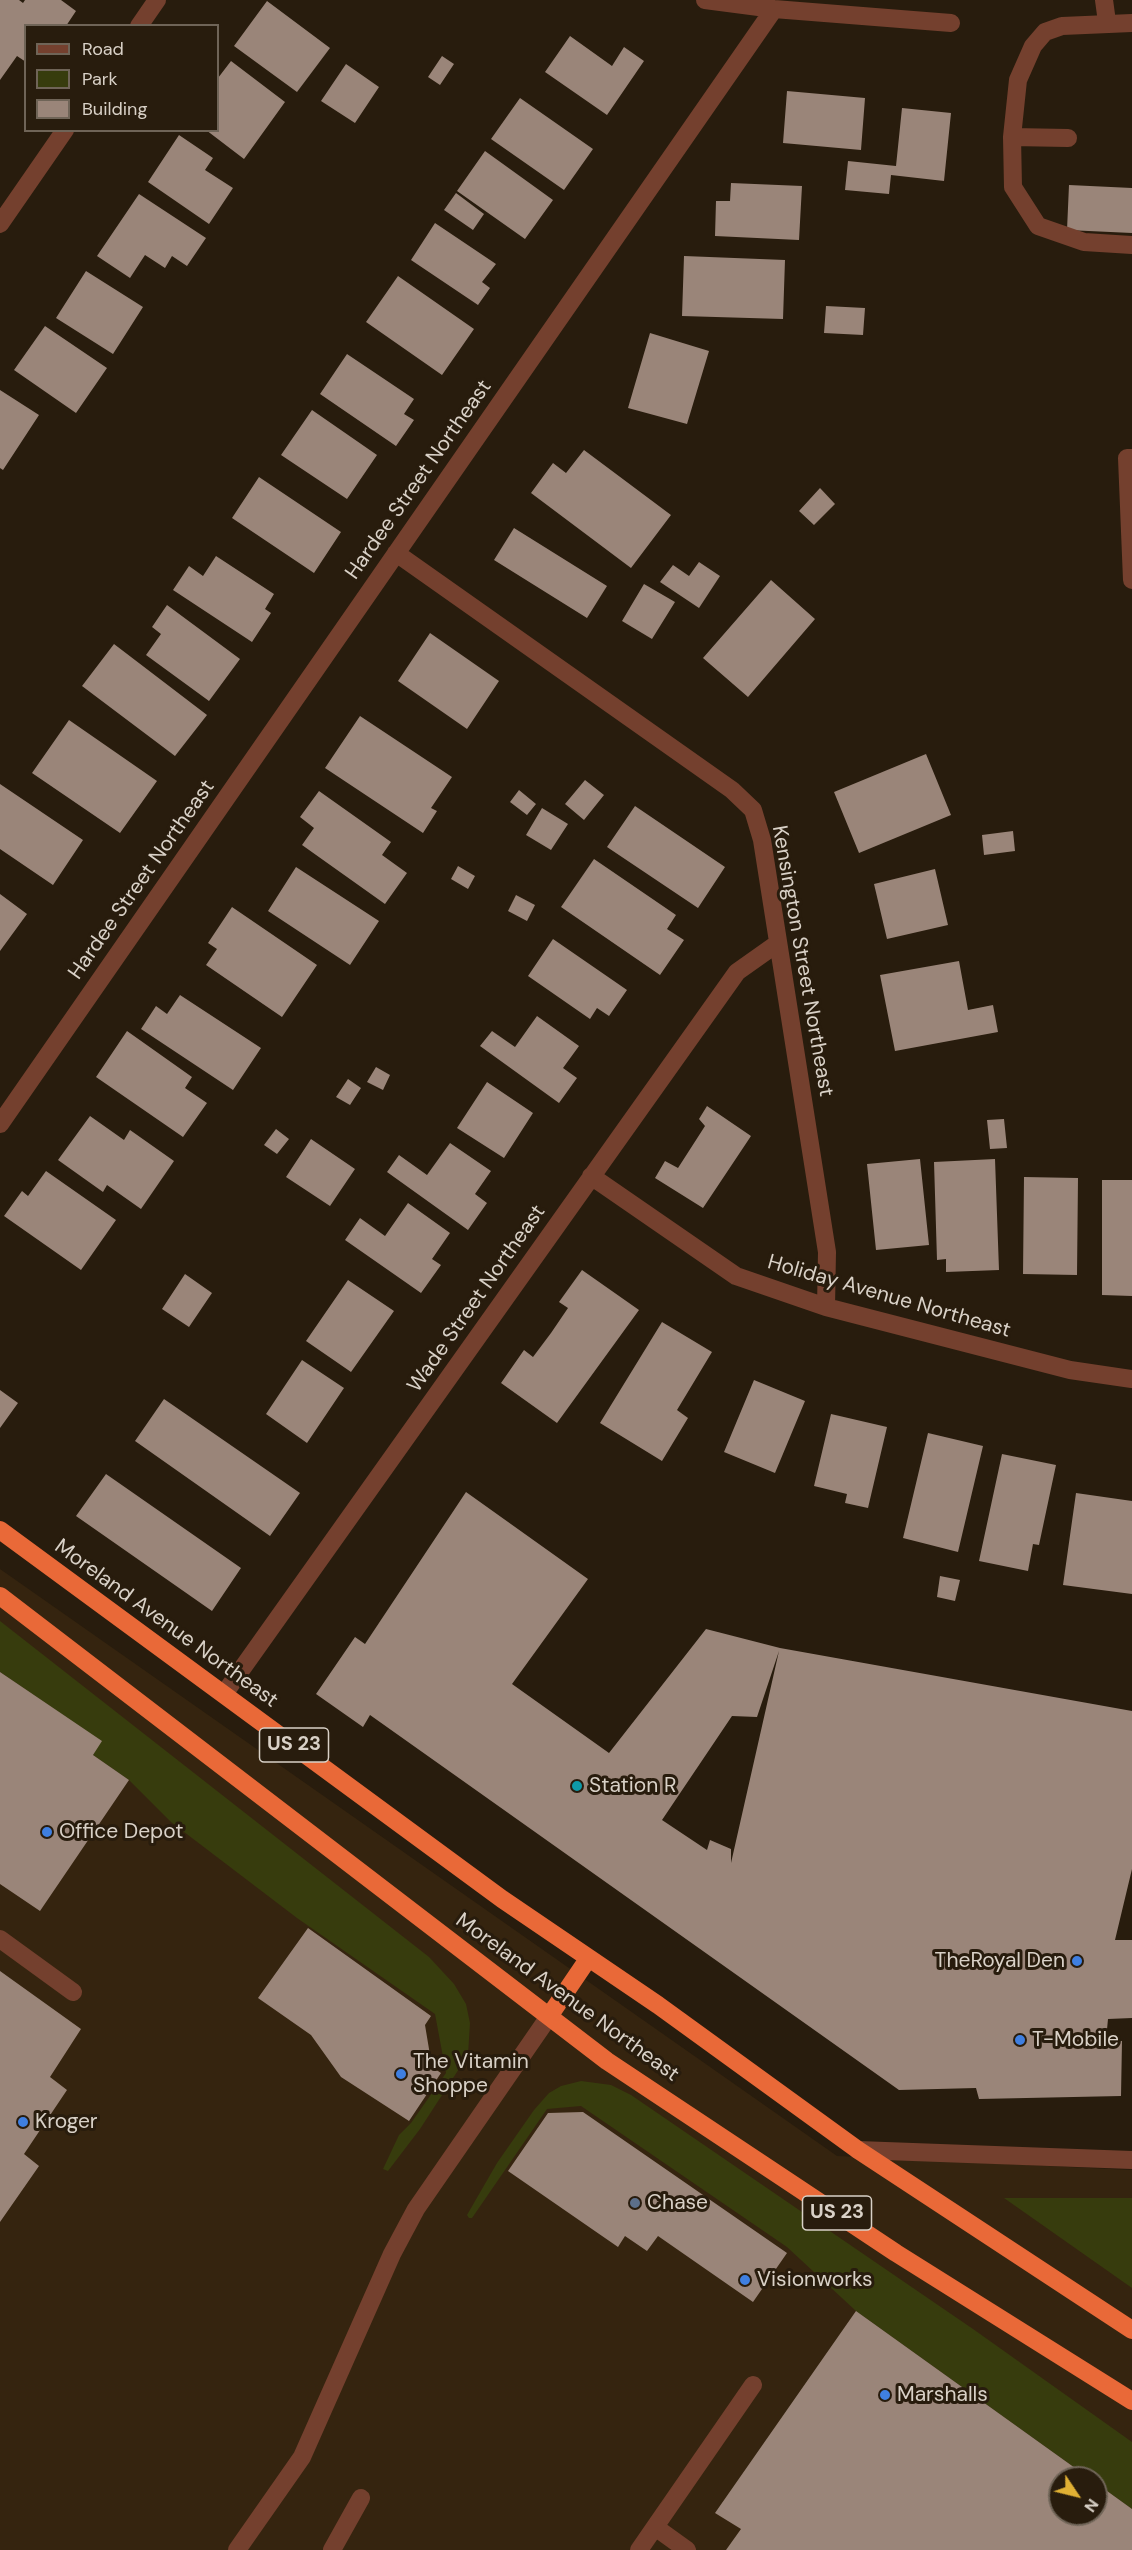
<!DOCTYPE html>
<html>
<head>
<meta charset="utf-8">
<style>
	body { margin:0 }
	#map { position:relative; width:1132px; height:2550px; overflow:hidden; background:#281c0d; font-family:"DM Sans",sans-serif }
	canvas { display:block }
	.legend { position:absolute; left:24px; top:24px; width:195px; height:108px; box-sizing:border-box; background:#281c0d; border:2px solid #6f6457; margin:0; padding:8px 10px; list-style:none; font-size:18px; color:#d9d1c7 }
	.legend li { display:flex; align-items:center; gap:12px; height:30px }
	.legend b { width:30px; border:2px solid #6f6457 }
	.north { position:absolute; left:1048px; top:2466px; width:60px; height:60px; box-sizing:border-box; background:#281c0d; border:2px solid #6f6457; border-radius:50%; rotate:125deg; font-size:16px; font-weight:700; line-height:24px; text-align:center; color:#d9d1c7 }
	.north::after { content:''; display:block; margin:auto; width:21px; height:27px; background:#e0b034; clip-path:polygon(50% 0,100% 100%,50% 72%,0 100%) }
</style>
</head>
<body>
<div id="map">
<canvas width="1132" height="2550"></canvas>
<ul class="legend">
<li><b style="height:8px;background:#74402e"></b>Road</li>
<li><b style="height:16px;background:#373c0d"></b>Park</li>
<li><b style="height:16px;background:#9a8579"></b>Building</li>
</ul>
<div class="north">N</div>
</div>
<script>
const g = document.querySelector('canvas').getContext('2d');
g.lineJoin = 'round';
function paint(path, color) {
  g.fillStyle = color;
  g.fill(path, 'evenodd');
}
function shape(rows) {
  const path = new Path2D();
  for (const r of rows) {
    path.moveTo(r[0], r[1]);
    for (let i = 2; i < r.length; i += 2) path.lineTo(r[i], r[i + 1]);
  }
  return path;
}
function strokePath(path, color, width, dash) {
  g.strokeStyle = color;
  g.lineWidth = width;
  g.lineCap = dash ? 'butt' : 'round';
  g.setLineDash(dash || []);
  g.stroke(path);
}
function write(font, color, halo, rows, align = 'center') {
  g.font = font + ' "DM Sans",sans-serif';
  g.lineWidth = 6;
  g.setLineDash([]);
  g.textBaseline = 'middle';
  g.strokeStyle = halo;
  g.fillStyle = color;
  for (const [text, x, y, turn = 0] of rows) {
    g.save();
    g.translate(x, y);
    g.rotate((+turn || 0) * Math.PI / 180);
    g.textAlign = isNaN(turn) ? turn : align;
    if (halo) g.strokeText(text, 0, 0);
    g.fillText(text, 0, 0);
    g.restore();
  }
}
const built = shape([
	[0,1569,837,2156,1132,2170,1132,2550,0,2550],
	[1060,2478,1096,2478,1096,2514,1060,2514]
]);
const green = shape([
	[0,1621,429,1957,454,1984,466,2004,470,2023,468,2055,420,2129,388,2171,383,2169,399,2135,411,2123,446,2073,435,2014,297,1918,171,1822,129,1780,93,1755,101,1741,0,1672],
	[581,2081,611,2085,631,2095,973,2329,1132,2442,1132,2509,1096,2483,1096,2478,1089,2478,856,2311,787,2247,581,2106,547,2109,472,2218,469,2218,467,2215,497,2163,534,2110,549,2093,561,2086],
	[1004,2198,1132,2198,1132,2288]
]);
const building = shape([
	[0,0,19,0,23,3,25,0,61,0,76,11,66,26,26,26,26,62,17,56,0,80],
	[267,1,330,48,297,92,234,46],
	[570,36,612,66,624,47,644,61,607,115,545,72],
	[442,56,454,64,440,85,428,77],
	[231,61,285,102,244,159,206,130,218,130,218,78],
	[346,64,379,87,355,123,321,101],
	[787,91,865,98,861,150,783,143],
	[520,98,593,149,564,190,491,139],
	[902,108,951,113,944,181,891,175,889,194,845,190,848,161,896,166],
	[179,135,213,158,205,170,233,188,209,224,148,182],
	[485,151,553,200,525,239,457,191],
	[731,183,802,186,799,240,715,236,716,201,730,201],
	[1069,185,1132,188,1132,233,1067,230],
	[456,193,484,214,473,230,444,210],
	[139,194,206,238,187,266,172,256,165,268,145,255,130,278,97,256],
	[435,223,496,264,482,282,490,288,478,305,411,260],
	[684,256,785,260,783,319,682,316],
	[86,271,143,307,113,354,56,318],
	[398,276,474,329,442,375,366,322],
	[826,306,865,308,863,335,824,333],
	[45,326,107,368,76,413,14,370],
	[650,333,709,351,687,424,628,408],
	[347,354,414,399,404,414,414,420,396,446,320,394],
	[0,390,39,415,3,470,0,468],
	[312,410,377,455,347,499,281,455],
	[584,450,671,515,631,568,531,493,553,463,566,473],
	[259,477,341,532,314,573,232,518],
	[820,488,835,504,814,525,799,511],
	[514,528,607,586,587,618,494,560],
	[216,556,274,594,265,609,271,613,252,642,173,590,189,566,203,576],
	[699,562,720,576,699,608,660,582,673,565,689,576],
	[771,580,815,619,748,697,703,658],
	[644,584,675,602,652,639,622,621],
	[167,605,240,659,209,701,146,655,161,634,152,627],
	[430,633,499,681,467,729,398,681],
	[114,644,207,715,175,756,82,686],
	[360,716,452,777,431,808,437,811,423,833,325,768],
	[69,720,157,781,120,833,32,773],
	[926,754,951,815,859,853,834,792],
	[585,780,604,795,584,820,565,804],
	[0,784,83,840,53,885,0,849],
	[519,790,536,804,527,815,510,802],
	[319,791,391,842,382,855,407,873,385,904,302,845,314,828,300,817],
	[635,806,725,867,698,908,607,847],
	[542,808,568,824,551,850,526,835],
	[1013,831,1015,851,984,855,982,835],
	[594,859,676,915,667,929,684,940,660,975,561,907],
	[458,866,475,876,468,889,451,879],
	[296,867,379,921,350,965,268,911],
	[935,869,948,925,887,939,874,884],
	[0,894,27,914,0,951],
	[516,895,535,905,527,921,508,911],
	[232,907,317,965,282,1017,206,965,217,949,208,943],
	[553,939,627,990,609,1016,597,1008,590,1019,528,976],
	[959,961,968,1010,993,1005,998,1032,895,1051,880,975],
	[180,995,261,1048,233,1090,141,1029,156,1006,167,1014],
	[537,1016,579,1046,563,1068,577,1078,559,1103,480,1046,492,1031,515,1047],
	[127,1031,192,1077,185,1088,207,1103,183,1137,96,1077],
	[376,1067,390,1075,383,1090,367,1082],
	[348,1079,361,1088,350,1105,336,1097],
	[487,1082,533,1113,504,1158,457,1128],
	[707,1106,751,1136,703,1208,655,1178,665,1161,678,1168,705,1126,699,1119],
	[90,1116,124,1140,130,1130,174,1161,141,1209,107,1185,103,1192,58,1160],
	[1004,1119,1007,1148,990,1149,987,1120],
	[276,1129,289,1139,277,1154,264,1145],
	[311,1139,355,1169,330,1206,286,1177],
	[450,1143,491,1171,475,1194,487,1203,468,1230,387,1172,399,1155,427,1175],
	[920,1159,929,1245,876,1250,867,1164],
	[995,1159,999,1270,946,1272,946,1259,937,1260,934,1162],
	[46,1171,116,1220,81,1270,4,1216,22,1191,28,1196],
	[1024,1177,1078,1178,1077,1275,1023,1274],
	[1102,1180,1132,1180,1132,1296,1102,1295],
	[408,1203,450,1233,432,1259,441,1265,421,1293,345,1240,360,1218,385,1236],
	[582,1270,639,1310,557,1423,501,1383,524,1350,533,1357,551,1333,568,1308,559,1302],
	[185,1274,212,1293,189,1327,162,1309],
	[348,1280,394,1311,351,1372,306,1341],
	[662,1322,712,1352,677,1410,688,1418,662,1461,600,1423],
	[302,1360,344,1388,307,1443,266,1414],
	[754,1380,805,1401,775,1473,724,1452],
	[0,1390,18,1403,0,1428],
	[164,1399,300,1493,270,1536,135,1441],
	[831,1414,887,1427,868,1508,845,1503,847,1494,814,1486],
	[928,1433,983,1446,958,1552,903,1538],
	[1002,1454,1056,1465,1039,1545,1033,1544,1028,1571,979,1561],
	[106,1474,241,1568,212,1611,76,1516],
	[466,1492,588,1579,512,1684,609,1753,706,1629,780,1648,1132,1711,1132,1869,1115,1940,1132,1940,1132,2018,1108,2019,1106,2040,1122,2041,1121,2096,979,2099,976,2088,899,2090,370,1715,363,1727,316,1694,355,1637,365,1644],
	[779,1651,731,1863,731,1849,710,1840,707,1850,662,1820,732,1716,757,1717],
	[1076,1493,1132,1501,1132,1594,1063,1585],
	[940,1576,960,1580,955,1601,937,1597],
	[0,1672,102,1741,93,1755,129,1780,40,1911,0,1884],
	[308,1928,431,2016,425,2025,432,2067,441,2073,409,2121,341,2077,311,2035,258,1998],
	[0,1971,81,2029,50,2077,67,2090,24,2154,39,2166,0,2222],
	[583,2112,787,2253,753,2302,658,2236,647,2251,625,2236,618,2247,508,2171,548,2113],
	[856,2311,1089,2478,1060,2478,1060,2514,1096,2514,1096,2483,1132,2509,1132,2550,726,2550,741,2529,715,2513]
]);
const minor = shape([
	[705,0,774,9,951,23],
	[1104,0,1107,22],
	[1132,23,1062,26,1045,32,1033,46,1018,80,1012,137,1013,187,1038,226,1084,242,1132,245],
	[139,26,157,0],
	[1012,137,1068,138],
	[0,224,65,130],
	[1132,458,1127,458,1132,580],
	[396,553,732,790,753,810,762,840,827,1252,826,1307],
	[0,1124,774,9],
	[591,1176,736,1276,826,1307,1070,1370,1132,1379],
	[224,1694,737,972,778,943],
	[0,1939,73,1992],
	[858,2150,1132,2160],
	[655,2527,687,2550],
	[237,2550,302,2457,392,2254,416,2209,550,2015],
	[332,2550,361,2498],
	[639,2550,753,2385]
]);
const highway = shape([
	[0,1530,502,1899,658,2005,858,2150,1132,2330],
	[0,1596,607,2061,896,2253,1132,2401],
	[550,2015,588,1959]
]);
const markers = [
	[577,1786,6,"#0f9aa8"],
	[47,1832,6,"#3f7fe0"],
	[1077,1961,6,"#3f7fe0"],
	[1020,2040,6,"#3f7fe0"],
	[401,2074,6,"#3f7fe0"],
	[23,2122,6,"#3f7fe0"],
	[635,2203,6,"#5c6f8a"],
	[745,2280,6,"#3f7fe0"],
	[885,2395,6,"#3f7fe0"]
];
const shields = [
	[294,1745,69],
	[837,2213,69]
];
const shieldNames = [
	["US 23",294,1745],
	["US 23",837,2213]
];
const streetNames = [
	["Hardee Street Northeast",419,480,-55],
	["Hardee Street Northeast",142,880,-55],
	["Kensington Street Northeast",802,961,80],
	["Holiday Avenue Northeast",889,1297,16],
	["Wade Street Northeast",477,1299,-55],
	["Moreland Avenue Northeast",166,1624,36],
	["Moreland Avenue Northeast",567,1998,36]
];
const poiNames = [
	["Station R",589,1786],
	["Office Depot",59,1832],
	["TheRoyal Den",1065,1961,"right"],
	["T-Mobile",1032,2040],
	["The Vitamin",413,2062],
	["Shoppe",413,2086],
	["Kroger",35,2122],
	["Chase",647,2203],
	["Visionworks",757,2280],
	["Marshalls",897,2395]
];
paint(built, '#35240f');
paint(green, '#373c0d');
paint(building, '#9a8579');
strokePath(minor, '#74402e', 18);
strokePath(highway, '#e96938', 18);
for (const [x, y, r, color] of markers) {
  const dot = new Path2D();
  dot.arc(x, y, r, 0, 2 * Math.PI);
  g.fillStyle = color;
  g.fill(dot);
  strokePath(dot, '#281c0d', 2);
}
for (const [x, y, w] of shields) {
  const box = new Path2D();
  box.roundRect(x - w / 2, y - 17, w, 34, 4.5);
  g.fillStyle = '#281c0d';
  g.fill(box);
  strokePath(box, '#d9d1c7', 1.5);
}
write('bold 20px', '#d9d1c7', null, shieldNames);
write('21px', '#d9d1c7', '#281c0d', streetNames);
write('21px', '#d9d1c7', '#281c0d', poiNames, 'left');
</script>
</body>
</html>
